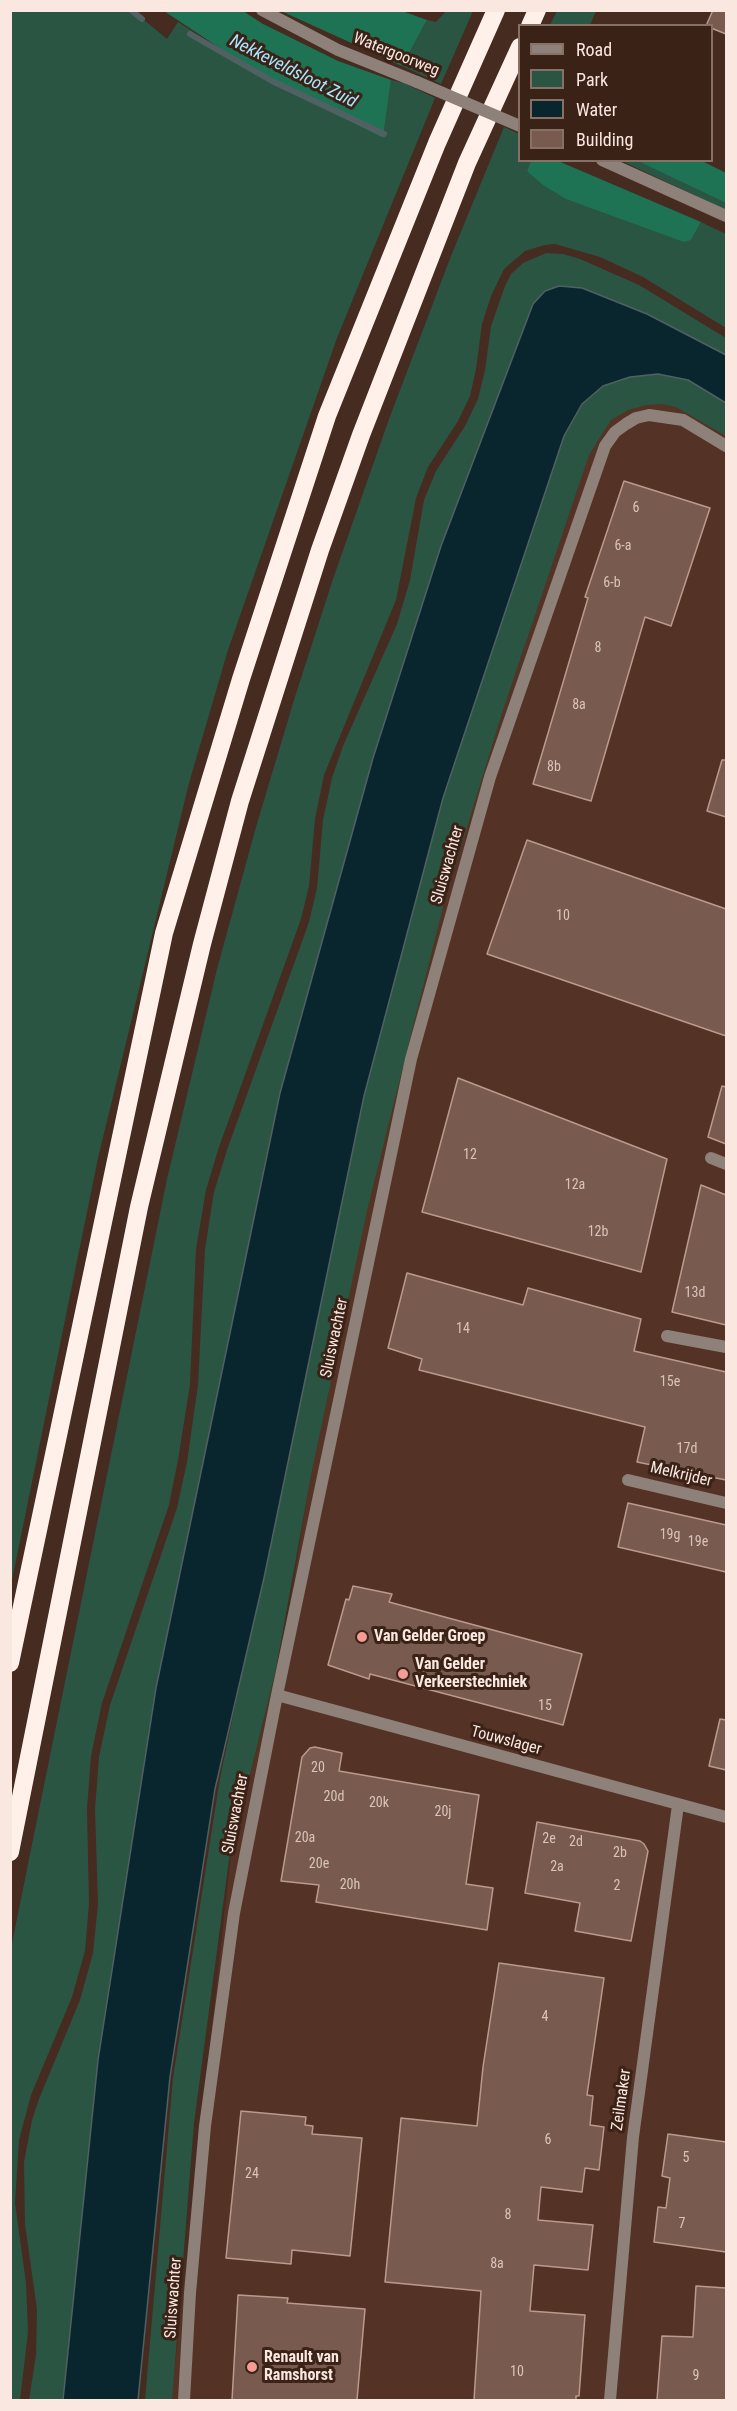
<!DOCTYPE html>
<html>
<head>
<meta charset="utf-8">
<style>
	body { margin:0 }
	#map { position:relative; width:737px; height:2411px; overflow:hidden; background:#462b21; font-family:"Roboto Condensed",sans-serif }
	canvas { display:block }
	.frame { position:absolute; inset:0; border:12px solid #f9e7e0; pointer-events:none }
	.legend { position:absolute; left:518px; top:24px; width:195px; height:138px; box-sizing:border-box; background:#3b2217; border:2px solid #877167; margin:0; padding:8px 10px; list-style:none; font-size:18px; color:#f9e7e0 }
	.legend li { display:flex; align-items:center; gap:12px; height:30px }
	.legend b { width:30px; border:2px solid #877167 }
</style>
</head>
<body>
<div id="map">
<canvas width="737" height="2411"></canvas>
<div class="frame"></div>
<ul class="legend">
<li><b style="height:8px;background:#8e8179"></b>Road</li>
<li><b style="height:16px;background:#2a5543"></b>Park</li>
<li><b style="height:16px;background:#09262e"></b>Water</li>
<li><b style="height:16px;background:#785a4e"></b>Building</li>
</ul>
</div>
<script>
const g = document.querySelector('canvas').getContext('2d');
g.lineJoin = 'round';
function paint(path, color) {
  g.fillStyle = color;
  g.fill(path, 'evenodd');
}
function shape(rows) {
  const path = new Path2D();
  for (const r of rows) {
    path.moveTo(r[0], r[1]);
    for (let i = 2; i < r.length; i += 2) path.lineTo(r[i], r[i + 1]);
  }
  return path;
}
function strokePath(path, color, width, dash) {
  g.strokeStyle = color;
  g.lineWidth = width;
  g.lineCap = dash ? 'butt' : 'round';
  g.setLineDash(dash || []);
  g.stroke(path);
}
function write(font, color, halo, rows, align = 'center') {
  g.font = font + ' "Roboto Condensed",sans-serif';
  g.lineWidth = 6;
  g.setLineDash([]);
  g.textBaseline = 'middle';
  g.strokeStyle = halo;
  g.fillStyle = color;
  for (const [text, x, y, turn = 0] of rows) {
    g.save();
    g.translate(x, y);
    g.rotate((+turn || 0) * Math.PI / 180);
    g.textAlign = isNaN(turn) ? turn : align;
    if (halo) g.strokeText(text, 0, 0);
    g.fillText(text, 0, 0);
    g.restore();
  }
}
const built = shape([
	[631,385,726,421,726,2400,171,2400,231,1854,286,1628,349,1237,441,876,583,420]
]);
const green = shape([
	[11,11,133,11,167,39,178,22,271,82,383,138,391,80,404,83,435,98,337,338,228,650,189,783,98,1158,11,1585],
	[446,11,473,11,441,84,402,66,427,20,436,22],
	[557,11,557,10,596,11,590,25,550,25],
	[504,127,519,134,520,160,531,161,527,171,691,240,701,222,726,234,726,328,643,277,600,257,555,244,545,245,525,251,504,269,491,296,482,324,476,369,470,396,458,421,428,467,416,498,396,600,324,775,315,819,309,886,301,919,219,1147,206,1190,196,1249,190,1384,178,1460,169,1505,102,1703,91,1756,87,1809,89,1904,85,1951,72,1997,31,2095,19,2140,15,2203,26,2283,28,2332,20,2400,11,2400,11,1948,167,1179,217,969,256,827,294,700,333,579,389,419,451,256],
	[622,161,638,161,675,178,726,203,726,210],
	[546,253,563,254,580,259,639,285,726,338,726,355,647,314,583,288,533,304,441,546,373,758,280,1093,156,1688,98,2061,63,2400,29,2400,36,2355,37,2309,25,2224,24,2162,32,2120,39,2099,80,2000,93,1953,98,1904,95,1809,99,1757,110,1705,177,1508,187,1462,198,1385,205,1249,214,1192,227,1150,309,922,317,888,323,820,332,778,343,746,397,624,410,580,424,500,436,471,465,426,478,399,485,370,491,326,505,286,511,274,523,263],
	[658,374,688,380,726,403,726,436,676,407,662,404,647,405,628,410,611,420,589,455,502,713,445,899,368,1206,311,1475,276,1669,229,1860,194,2123,172,2400,145,2400,173,2078,220,1778,364,1096,443,798,564,436,582,404,603,386,630,377]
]);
const forest = shape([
	[164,11,243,11,263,24,338,61,391,80,383,138,271,82],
	[281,11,402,11,427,20,402,66],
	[531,161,558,161,701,222,691,240,684,242,566,199,543,185,527,171],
	[638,161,702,161,726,173,726,203]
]);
const water = shape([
	[559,286,582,288,647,314,726,355,726,403,688,380,658,374,630,377,603,386,582,404,564,436,443,798,364,1096,264,1578,215,1789,170,2077,138,2400,63,2400,98,2060,156,1688,280,1093,373,758,441,546,533,304,545,291,559,286]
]);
const stream = shape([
	[131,10,142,19],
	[190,34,272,81,384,134]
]);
const building = shape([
	[713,10,726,10,726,34,711,28,711,26,706,26,713,10],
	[624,481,710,508,671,626,645,617,591,801,533,784,588,598,585,597,624,481],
	[722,760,726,760,726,817,707,811,722,760],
	[527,840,726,909,726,1036,487,954,527,840],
	[458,1078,667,1159,641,1272,422,1212,458,1078],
	[722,1086,726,1087,726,1144,708,1137,722,1086],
	[701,1185,726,1195,726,1325,672,1312,701,1185],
	[407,1273,523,1305,528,1288,641,1319,634,1351,726,1372,726,1480,637,1462,645,1427,419,1370,422,1359,388,1348,407,1273],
	[628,1503,726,1525,726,1572,618,1547,628,1503],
	[353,1586,392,1594,389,1602,582,1654,563,1725,370,1674,369,1679,328,1665,346,1599,349,1600,353,1586],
	[720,1719,726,1720,726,1770,709,1766,720,1719],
	[315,1747,342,1753,339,1771,479,1795,466,1884,493,1888,487,1930,316,1902,319,1885,281,1881,302,1757,310,1748,315,1747],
	[537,1822,640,1841,644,1844,648,1851,631,1941,575,1931,580,1903,525,1893,537,1822],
	[499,1963,604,1978,587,2095,593,2096,590,2125,604,2127,599,2170,585,2168,582,2192,541,2187,538,2220,593,2225,588,2270,534,2265,530,2311,585,2315,579,2396,576,2396,576,2400,474,2400,481,2291,385,2282,401,2118,477,2126,483,2067,499,1963],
	[241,2111,306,2117,305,2125,313,2126,312,2134,362,2138,350,2256,292,2250,291,2264,226,2258,241,2111],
	[668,2134,726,2142,726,2252,654,2242,658,2207,666,2208,670,2178,662,2176,668,2134],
	[696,2286,726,2288,726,2400,657,2400,662,2336,693,2337,696,2286],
	[238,2295,288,2298,287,2303,365,2309,357,2400,232,2400,238,2295]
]);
const service = shape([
	[711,1158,726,1164],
	[667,1336,726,1347],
	[628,1480,726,1503]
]);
const minor = shape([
	[262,10,338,50,417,82],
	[602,160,726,216],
	[277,1695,726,1817],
	[184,2400,190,2293,205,2126,234,1913,277,1695,411,1059,490,777,605,446,615,432,626,424,636,418,649,415,683,420,726,446],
	[610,2400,633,2137,678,1805]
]);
const motorway = shape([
	[530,26,537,10],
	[10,1663,164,933,241,679,327,416,437,143,496,10],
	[10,1852,139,1207,202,944,240,801,320,550,361,435,467,163,520,47]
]);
const minorBridge = shape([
	[417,82,520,126]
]);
const markers = [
	[362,1637,6,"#f59c94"],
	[403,1674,6,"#f59c94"],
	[252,2367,6,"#f59c94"]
];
const numberNames = [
	["6",636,508],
	["6-a",623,546],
	["6-b",612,583],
	["8",598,648],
	["8a",579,705],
	["8b",554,767],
	["10",563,916],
	["12",470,1155],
	["12a",575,1185],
	["12b",598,1232],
	["13d",695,1293],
	["14",463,1329],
	["15e",670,1382],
	["17d",687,1449],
	["19g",670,1535],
	["19e",698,1542],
	["15",545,1706],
	["20",318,1768],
	["20d",334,1797],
	["20k",379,1803],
	["20j",443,1812],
	["20a",305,1838],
	["2e",549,1839],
	["2d",576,1842],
	["2b",620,1853],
	["20e",319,1864],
	["2a",557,1867],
	["20h",350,1885],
	["2",617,1886],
	["4",545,2017],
	["6",548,2140],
	["5",686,2158],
	["24",252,2174],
	["8",508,2215],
	["7",682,2224],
	["8a",497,2264],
	["10",517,2372],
	["9",696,2376]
];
const streetNames = [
	["Watergoorweg",396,55,22],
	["Sluiswachter",448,865,-74],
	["Sluiswachter",335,1338,-78],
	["Melkrijder",681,1475,13],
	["Touwslager",506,1741,15],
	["Sluiswachter",236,1814,-79],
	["Zeilmaker",622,2100,-82],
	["Sluiswachter",174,2298,-86]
];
const poiNames = [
	["Van Gelder Groep",374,1637],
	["Van Gelder",415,1665],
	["Verkeerstechniek",415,1683],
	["Renault van",264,2358],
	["Ramshorst",264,2376]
];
const waterNames = [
	["Nekkeveldsloot Zuid",293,72,27]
];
paint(built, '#543225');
paint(green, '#2a5543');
paint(forest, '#1e7355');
paint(water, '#09262e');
strokePath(water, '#516063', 1.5);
strokePath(stream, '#516063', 6);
paint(building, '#785a4e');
strokePath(building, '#bb9a8d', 1.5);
strokePath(service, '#8e8179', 12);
strokePath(minor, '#8e8179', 12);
strokePath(motorway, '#fff1ea', 18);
strokePath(minorBridge, '#8e8179', 12);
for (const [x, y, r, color] of markers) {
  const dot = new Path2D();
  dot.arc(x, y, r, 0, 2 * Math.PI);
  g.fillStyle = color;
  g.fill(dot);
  strokePath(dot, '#3b2217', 2);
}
write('14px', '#d9c4bc', null, numberNames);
write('16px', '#f9e7e0', '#3b2217', streetNames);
write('bold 16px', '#f9e7e0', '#3b2217', poiNames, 'left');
write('italic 18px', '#a5e8ff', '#3b2217', waterNames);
</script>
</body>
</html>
